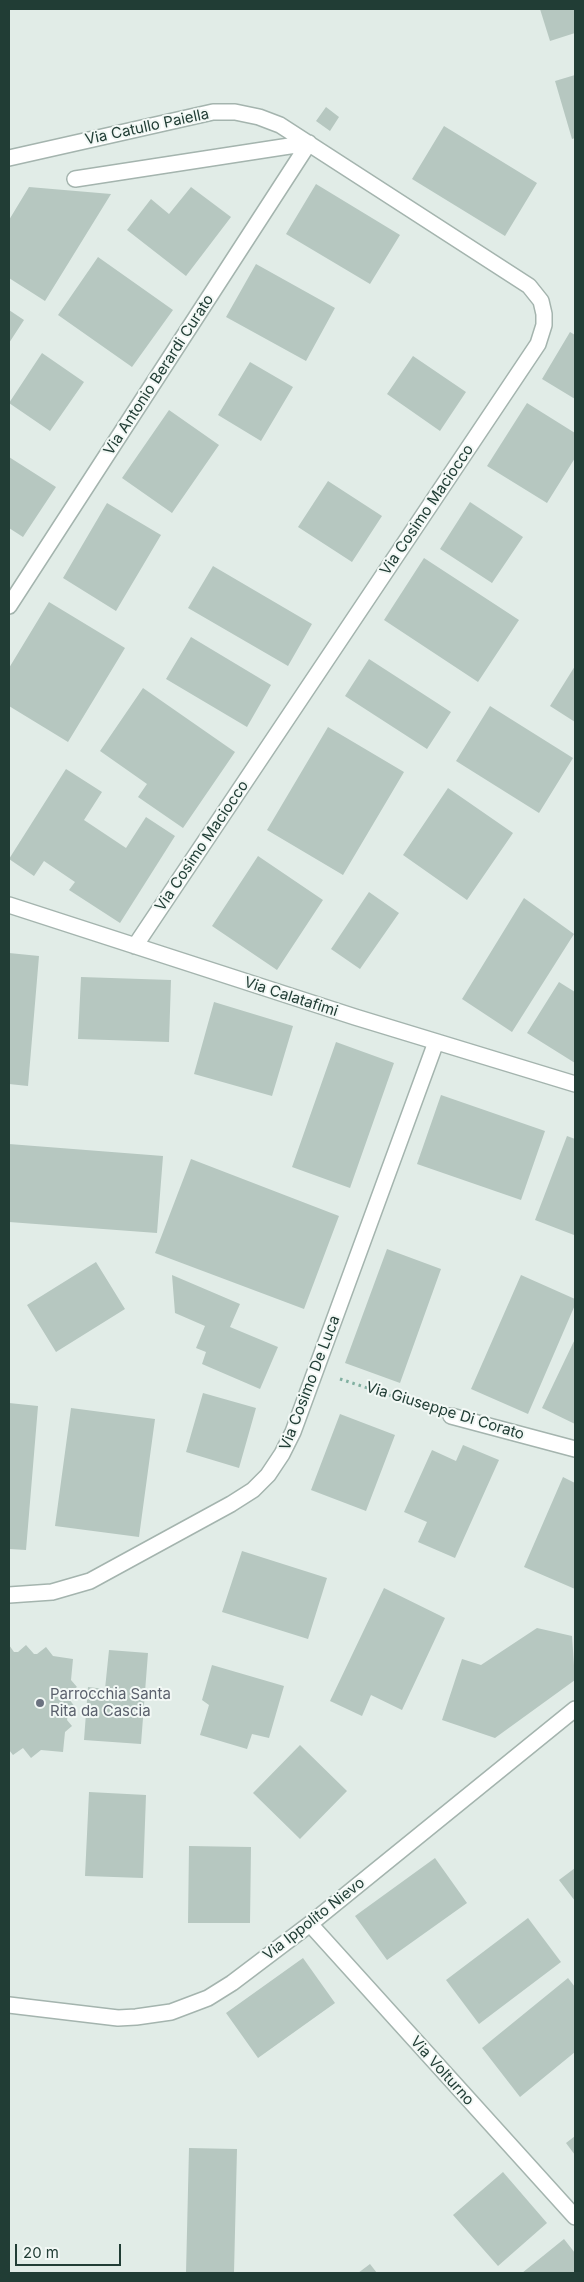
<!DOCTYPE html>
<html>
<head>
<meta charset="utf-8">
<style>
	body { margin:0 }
	#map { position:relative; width:584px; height:2282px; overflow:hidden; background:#e1ece7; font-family:Inter,sans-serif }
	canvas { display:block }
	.frame { position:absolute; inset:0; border:10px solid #213d35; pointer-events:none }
	.scale { position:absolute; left:15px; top:2244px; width:106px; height:22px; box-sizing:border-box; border:2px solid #213d35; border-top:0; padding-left:6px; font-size:15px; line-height:18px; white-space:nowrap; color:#213d35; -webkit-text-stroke:4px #f2f8f5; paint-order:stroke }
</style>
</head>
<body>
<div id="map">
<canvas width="584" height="2282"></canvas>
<div class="frame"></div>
<div class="scale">20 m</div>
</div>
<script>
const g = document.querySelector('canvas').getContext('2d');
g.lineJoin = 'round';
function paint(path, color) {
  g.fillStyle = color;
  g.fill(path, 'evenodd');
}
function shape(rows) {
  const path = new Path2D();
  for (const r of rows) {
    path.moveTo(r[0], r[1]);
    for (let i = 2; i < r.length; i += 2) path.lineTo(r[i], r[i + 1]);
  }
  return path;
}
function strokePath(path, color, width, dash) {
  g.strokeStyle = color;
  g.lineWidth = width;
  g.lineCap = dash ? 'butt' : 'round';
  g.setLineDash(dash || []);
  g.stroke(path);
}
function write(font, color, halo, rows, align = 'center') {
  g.font = font + ' Inter,sans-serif';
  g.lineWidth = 4;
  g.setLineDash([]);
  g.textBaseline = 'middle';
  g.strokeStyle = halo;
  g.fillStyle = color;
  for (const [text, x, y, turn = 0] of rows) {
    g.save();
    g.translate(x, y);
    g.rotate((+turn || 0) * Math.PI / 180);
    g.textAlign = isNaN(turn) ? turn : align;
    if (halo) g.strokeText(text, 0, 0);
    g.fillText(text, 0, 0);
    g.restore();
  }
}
const building = shape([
	[540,9,575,9,575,33,550,41],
	[575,75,575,138,572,139,555,81],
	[326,107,339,117,330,131,316,121],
	[444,126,537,183,505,236,412,179],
	[316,184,400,235,370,284,286,234],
	[29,187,111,194,45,301,9,278,9,220],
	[191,187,231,217,186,276,127,230,151,199,169,214],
	[98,257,173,310,132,367,58,315],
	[256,264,335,308,306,361,226,317],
	[9,310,24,320,9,343],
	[570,332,575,335,575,399,542,379],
	[42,353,84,382,50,431,9,403],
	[413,356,466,392,440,431,387,394],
	[250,362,293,387,261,441,218,415],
	[527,403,575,433,575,458,547,503,487,466],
	[169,410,219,445,172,513,122,478],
	[9,457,56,487,23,537,9,528],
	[328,481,382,516,352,562,298,527],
	[470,502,523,537,492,583,440,549],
	[107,503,161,535,116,611,63,578],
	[424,558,519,620,478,682,384,620],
	[213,566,312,624,288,666,188,608],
	[49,602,125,648,68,742,9,706,9,668],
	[191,637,271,685,247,727,166,679],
	[369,659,451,712,427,749,345,696],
	[575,666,575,722,550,706],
	[143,688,235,752,183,828,138,797,147,784,100,751],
	[490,706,573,758,539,813,456,761],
	[328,727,404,772,343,875,267,830],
	[66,769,102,792,84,820,126,848,146,817,175,836,120,923,69,890,75,882,44,861,34,876,9,859],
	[448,788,513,833,467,900,403,855],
	[258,856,323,900,277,970,212,926],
	[369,892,399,913,360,969,331,949],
	[524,898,574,934,512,1032,462,999],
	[9,953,39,956,28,1086,9,1084],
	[81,977,171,980,169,1042,78,1039],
	[559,982,575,992,575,1063,527,1033],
	[214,1002,293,1026,272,1096,194,1074],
	[336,1042,394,1063,350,1188,292,1167],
	[441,1095,545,1131,521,1200,417,1164],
	[567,1136,575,1139,574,1235,535,1220],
	[9,1144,163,1156,157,1233,9,1222],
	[191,1159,339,1216,304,1309,155,1253],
	[387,1249,441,1269,400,1383,345,1363],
	[96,1262,125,1309,56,1352,27,1305],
	[172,1275,240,1304,230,1327,278,1347,260,1389,202,1364,206,1352,196,1348,205,1326,175,1313],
	[521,1275,575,1299,575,1305,528,1414,471,1389],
	[575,1339,575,1424,542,1408],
	[203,1393,256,1408,239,1468,186,1452],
	[9,1403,38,1406,26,1550,9,1549],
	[71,1408,155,1419,139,1537,55,1526],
	[340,1414,395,1435,366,1511,311,1490],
	[463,1445,499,1460,455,1558,418,1542,427,1522,404,1512,432,1450,456,1461],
	[563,1477,575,1483,575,1589,524,1567],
	[242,1551,327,1578,308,1639,222,1612],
	[384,1588,445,1618,402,1710,371,1695,362,1716,330,1701],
	[537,1628,572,1636,575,1680,495,1738,442,1720,462,1659,481,1665],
	[9,1645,14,1652,18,1652,26,1645,34,1654,37,1654,46,1647,53,1656,73,1659,71,1680,77,1687,70,1692,69,1699,75,1707,68,1713,67,1720,72,1726,65,1732,63,1752,41,1750,31,1758,23,1748,13,1755,9,1750],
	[109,1650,148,1653,141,1744,84,1740,88,1687,105,1689],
	[212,1665,284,1686,269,1738,252,1734,247,1749,200,1735,209,1705,202,1700],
	[300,1745,347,1791,300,1839,253,1793],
	[89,1792,146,1795,143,1878,85,1876],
	[189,1846,251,1847,250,1923,188,1923],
	[435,1858,467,1903,387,1960,355,1916],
	[575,1868,575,1901,559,1880],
	[528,1918,561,1962,479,2024,446,1980],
	[303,1958,335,2003,258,2058,226,2013],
	[568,1978,575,1987,575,2052,520,2097,482,2048],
	[575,2136,575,2155,566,2143],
	[189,2148,237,2149,234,2273,186,2273],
	[503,2172,547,2223,498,2266,453,2215],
	[564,2239,575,2253,575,2273,522,2273],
	[370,2264,377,2273,358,2273]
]);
const path = shape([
	[340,1379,429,1408]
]);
const minor = shape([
	[9,158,213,112,235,112,259,117,280,125,529,286,541,301,544,314,544,325,538,344,135,946],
	[75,179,309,143],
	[9,606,309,143],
	[9,905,355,1017,575,1084],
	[451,1416,575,1449],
	[9,1595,52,1592,90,1581,231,1504,253,1490,268,1475,282,1454,293,1432,436,1042],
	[310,1924,575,2217],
	[9,2005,118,2018,136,2017,171,2012,208,1998,232,1983,310,1924,575,1709]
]);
const markers = [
	[40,1703,5,"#6b7280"]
];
const streetNames = [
	["Via Catullo Paiella",147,127,-12],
	["Via Antonio Berardi Curato",159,375,-57],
	["Via Cosimo Maciocco",427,510,-56],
	["Via Cosimo Maciocco",202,846,-56],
	["Via Calatafimi",291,997,18],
	["Via Cosimo De Luca",310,1383,-69],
	["Via Giuseppe Di Corato",445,1411,17],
	["Via Ippolito Nievo",314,1919,-38],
	["Via Volturno",442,2071,48]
];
const worshipNames = [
	["Parrocchia Santa",50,1694],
	["Rita da Cascia",50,1711]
];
paint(building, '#b6c7c0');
strokePath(minor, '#a4b4ae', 18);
strokePath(path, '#81b0a1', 3, [2.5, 4]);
strokePath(minor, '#fff', 15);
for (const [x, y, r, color] of markers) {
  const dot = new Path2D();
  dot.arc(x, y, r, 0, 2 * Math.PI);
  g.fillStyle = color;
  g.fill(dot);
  strokePath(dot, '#f2f8f5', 2);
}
write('15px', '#213d35', '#f2f8f5', streetNames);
write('15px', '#5b616d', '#f2f8f5', worshipNames, 'left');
</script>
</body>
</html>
